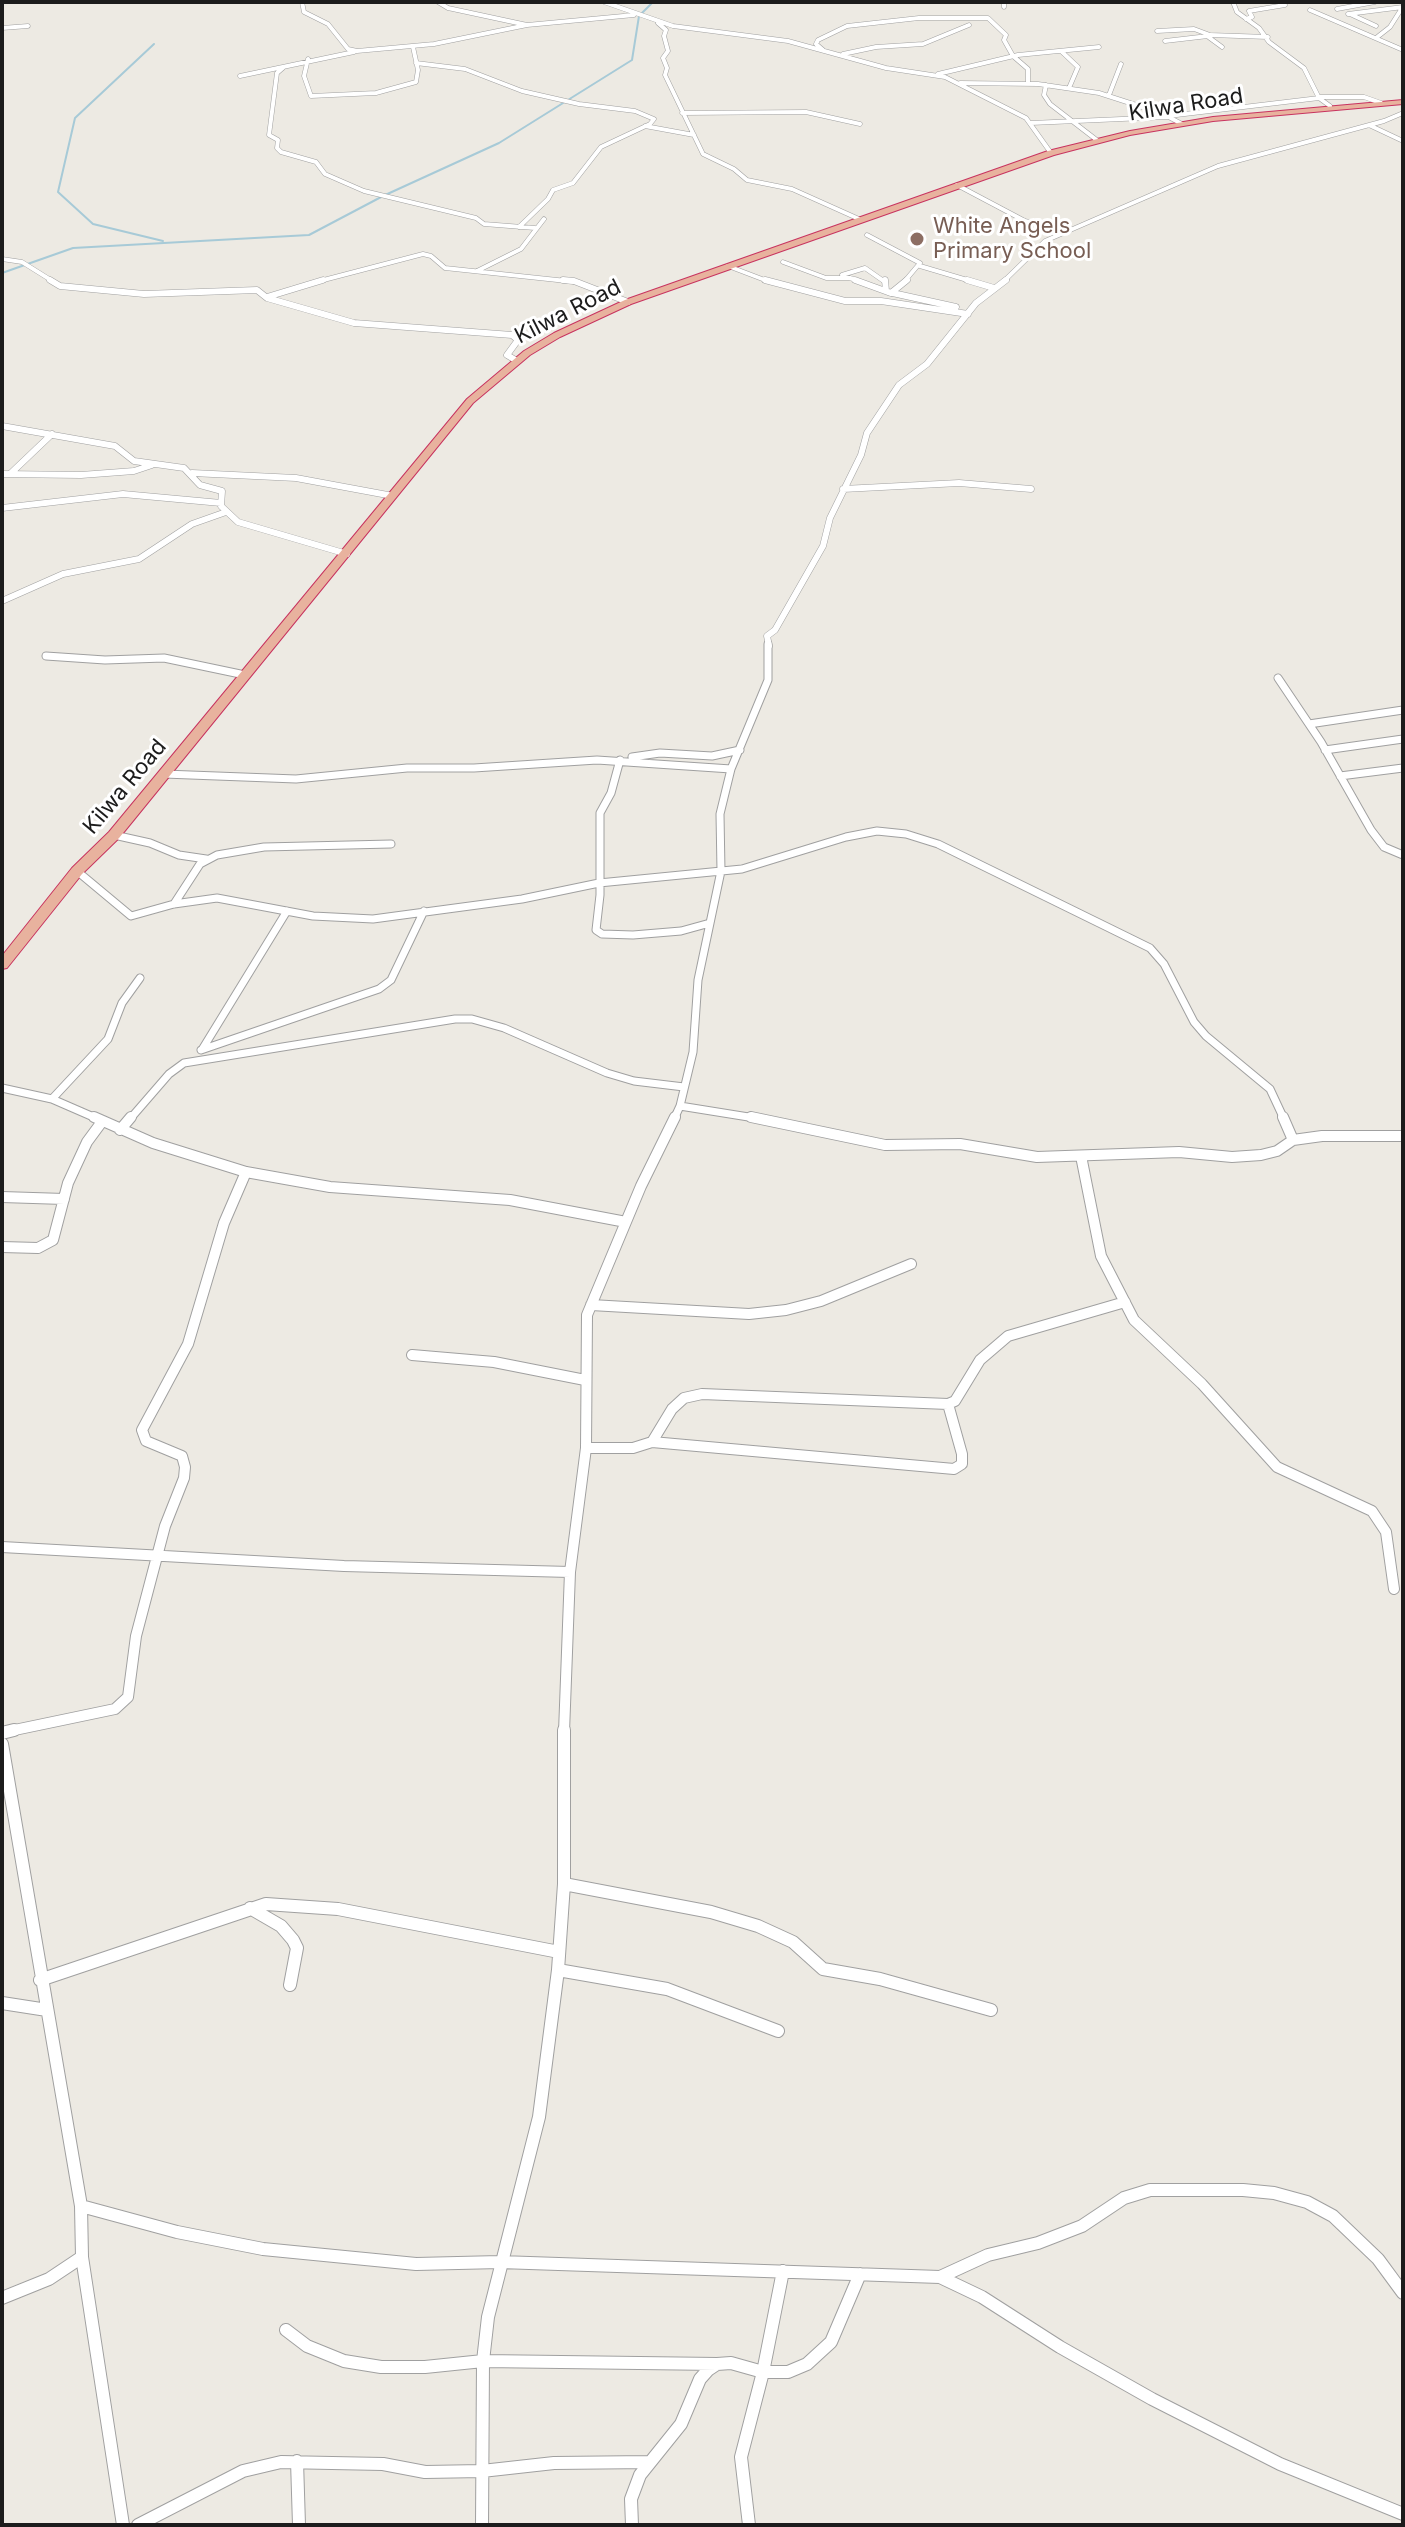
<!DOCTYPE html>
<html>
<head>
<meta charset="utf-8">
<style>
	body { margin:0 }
	#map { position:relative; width:1405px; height:2527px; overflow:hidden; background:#edeae3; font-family:Inter,sans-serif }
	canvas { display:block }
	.frame { position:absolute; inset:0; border:4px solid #1c1c1c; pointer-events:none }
</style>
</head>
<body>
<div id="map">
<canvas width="1405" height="2527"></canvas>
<div class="frame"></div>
</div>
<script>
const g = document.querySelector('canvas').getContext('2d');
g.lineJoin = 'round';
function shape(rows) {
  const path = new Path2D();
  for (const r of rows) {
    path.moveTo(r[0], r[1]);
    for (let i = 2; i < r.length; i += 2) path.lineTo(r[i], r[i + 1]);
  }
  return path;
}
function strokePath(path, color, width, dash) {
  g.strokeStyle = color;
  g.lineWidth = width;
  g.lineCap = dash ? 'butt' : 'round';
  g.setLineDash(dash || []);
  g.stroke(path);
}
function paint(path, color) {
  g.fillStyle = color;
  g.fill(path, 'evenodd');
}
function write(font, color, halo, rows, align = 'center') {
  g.font = font + ' Inter,sans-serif';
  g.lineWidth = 6;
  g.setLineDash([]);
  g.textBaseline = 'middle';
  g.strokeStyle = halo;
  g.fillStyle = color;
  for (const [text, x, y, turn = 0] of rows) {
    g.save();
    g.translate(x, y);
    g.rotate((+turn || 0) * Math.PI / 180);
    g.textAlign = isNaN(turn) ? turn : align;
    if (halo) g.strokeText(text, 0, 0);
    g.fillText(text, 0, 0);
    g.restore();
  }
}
const stream = shape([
	[154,44,75,118,58,192,93,224,163,241],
	[2,273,73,248,309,235,383,196,499,143,632,60,639,16,653,2]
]);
const minorFar4 = shape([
	[302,2,304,12,328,24,348,49,357,51,434,44,527,25],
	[438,2,448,8,527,25,634,15],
	[604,2,673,26,788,41,886,68,945,77,1026,118,1051,153],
	[1004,2,1004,7],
	[1233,2,1237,12,1259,28,1269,42,1304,68,1319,98,1330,106],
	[1337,9,1375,2],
	[1310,10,1403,50],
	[1348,14,1403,7],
	[1350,14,1376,26],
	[1246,19,1252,17,1249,11,1285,5,1283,2],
	[658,23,666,30,664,36,668,51,663,58,667,68,665,75,703,154,734,169,747,180,792,189,859,219],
	[2,28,28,26],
	[1157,31,1194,29,1210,35,1268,37],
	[1207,36,1222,47],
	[1376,38,1390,27,1402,8],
	[1165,41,1208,36],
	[823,50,816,44,818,40,847,26,919,18,988,18,1006,35,1004,40,1013,56,1028,69,1028,84],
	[1061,51,1078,67,1069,88],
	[843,54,876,47,923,44,969,25],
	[308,59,304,76,311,96,376,93,416,82,418,70,413,47],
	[416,63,465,69,522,91,579,104,635,111,654,119,650,124,601,147,573,183,553,190,548,199,519,227],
	[284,67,277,73,269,135,278,140,277,148,281,152,316,162,325,174,364,191,476,218,484,224,535,228],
	[938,74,1018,55,1099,47],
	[240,76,354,52],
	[960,83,1038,84,1099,93,1161,113,1182,124],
	[1046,85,1044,95,1050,104,1098,141],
	[1109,95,1121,64],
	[1319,97,1364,97,1381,103],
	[682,113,806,112,860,124],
	[1168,116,1319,98],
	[1031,123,1167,117],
	[1369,125,1403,141],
	[645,126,694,135],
	[957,185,1025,221,1067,231],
	[867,235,920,263,904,282],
	[2,259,22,262,54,282],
	[783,262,826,278,850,278,861,282],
	[728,266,770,282],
	[920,266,974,282],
	[477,271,521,249,544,219],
	[842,275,865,268,885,282],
	[316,282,423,254,431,256,445,268,576,282],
	[1003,282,1045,241,1218,166,1384,121,1403,113]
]);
const minorFar3 = shape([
	[50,280,60,286,144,294,257,290,267,298,354,323,512,335,518,340,507,355,517,361],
	[563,280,574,281,628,302],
	[765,280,845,301,881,301,968,314],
	[855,280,888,292,956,307],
	[885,280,886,291],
	[967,280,994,288],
	[891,293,907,280],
	[267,297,323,280],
	[2,426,115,446,134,461,184,468,200,485,222,491,221,506,238,522,347,554],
	[192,473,296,478,393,496],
	[2,474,81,475,134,471,152,465],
	[10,474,52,434],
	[843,489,959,483,1031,489],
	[2,508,123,494,221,503],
	[2,601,63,574,139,559,192,524,226,512],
	[769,646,767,636,775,630,823,546,830,518,861,455,867,433,899,385,927,364,976,303,1006,280]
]);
const minorFar2 = shape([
	[46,656,105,660,164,658,245,675],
	[1278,678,1321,742,1371,830,1384,847,1403,855],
	[1309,724,1403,710],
	[1325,750,1403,739],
	[632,757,660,753,712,756,740,750],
	[620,760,611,793,600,813,600,895,596,930,602,934,633,935,681,931,710,923],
	[164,774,296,779,407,768,474,768,597,760,731,769],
	[1340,776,1403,768],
	[114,835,150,843,179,855,206,859],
	[77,871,131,916,174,904,217,898,313,916,373,919,522,899,599,883,742,869,846,837,877,831,906,834,938,844,1150,948,1164,964,1194,1022,1206,1036,1270,1089,1284,1119],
	[174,904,200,864,217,855,264,847,391,844],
	[203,1048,287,911],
	[201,1050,379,989,391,980,424,911],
	[2,1088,52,1099,98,1119],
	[52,1099,108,1039,122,1003,140,978],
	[680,1106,761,1119],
	[130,1119,169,1074,184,1063,455,1019,472,1019,504,1028,607,1073,634,1081,684,1087],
	[674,1119,680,1106,693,1052,698,980,721,871,720,814,731,769,768,680,768,644]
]);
const minorFar1 = shape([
	[94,1117,153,1143,246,1172,330,1187,510,1200,626,1222],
	[751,1117,885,1145,960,1144,1037,1157,1179,1152,1232,1157,1261,1155,1277,1151,1293,1140,1322,1136,1403,1136],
	[1283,1117,1293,1140],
	[120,1130,131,1117],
	[1081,1156,1101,1256,1134,1320,1202,1384,1277,1467,1372,1511,1386,1532,1394,1589],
	[2,1197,64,1199],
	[2,1247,38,1248,53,1240,68,1183,87,1142,101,1123],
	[591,1305,749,1314,786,1310,821,1301,911,1264],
	[412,1355,494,1362,585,1380],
	[652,1442,954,1469,962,1464,962,1454,948,1404],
	[586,1448,633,1448,652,1442,672,1409,684,1398,702,1394,948,1404,955,1401,980,1360,1008,1336,1125,1302],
	[2,1547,344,1566,570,1572],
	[5,1732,115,1709,128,1697,136,1636,165,1526,184,1478,185,1467,182,1456,146,1441,142,1430,188,1344,224,1223,246,1172],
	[564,1732,570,1572,586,1448,587,1315,641,1186,675,1117]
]);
const minor = shape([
	[2,1733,14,1730],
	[2,1744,81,2206,177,2232,263,2249,416,2264,500,2262,940,2277,982,2297,1060,2347,1152,2399,1280,2464,1403,2514],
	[564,1884,711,1912,758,1926,793,1942,823,1969,880,1979,991,2010],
	[250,1908,281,1926,293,1940,297,1948,290,1985],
	[558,1970,667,1989,778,2031],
	[40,1980,266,1904,338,1909,559,1952],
	[2,2003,47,2010],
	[81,2206,82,2257,123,2525],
	[940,2277,988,2255,1038,2243,1082,2226,1124,2198,1150,2190,1243,2190,1274,2193,1307,2202,1333,2216,1378,2259,1403,2293],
	[2,2298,49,2279,82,2257],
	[286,2330,307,2346,344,2361,381,2367,425,2367,483,2361,717,2364],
	[297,2461,299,2525],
	[138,2525,243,2471,281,2462,383,2464,425,2472,482,2471,554,2463,650,2462],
	[482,2525,483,2361,488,2317,539,2117,558,1970,564,1884,564,1730],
	[632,2525,631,2499,640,2475,681,2424,700,2379,708,2370,717,2364,731,2363,763,2372,788,2372,807,2364,831,2342,860,2274],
	[749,2525,741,2457,763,2372,783,2271]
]);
const trunk = shape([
	[1403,100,1403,104,1213,121,1130,135,1054,155,631,304,560,337,530,355,473,403,119,838,82,874,7,968,2,969,2,956,72,868,109,832,467,399,524,351,554,333,625,300,1048,151,1130,131,1213,117,1403,100]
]);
const markers = [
	[917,239,8,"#8d6e63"]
];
const farStreetnames = [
	["Kilwa Road",1186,105,-9],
	["Kilwa Road",568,312,-27],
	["Kilwa Road",125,787,-50]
];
const farEducationnames = [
	["White Angels",933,226],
	["Primary School",933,251]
];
strokePath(stream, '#a7cad7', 2);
strokePath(minorFar4, '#a0a0a0', 5);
strokePath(minorFar3, '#a0a0a0', 7);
strokePath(minorFar2, '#a0a0a0', 9);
strokePath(minorFar1, '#a0a0a0', 12);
strokePath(minor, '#a0a0a0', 14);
strokePath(trunk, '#c8335f', 2);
strokePath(minorFar4, '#fff', 4);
strokePath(minorFar3, '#fff', 6);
strokePath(minorFar2, '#fff', 7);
strokePath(minorFar1, '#fff', 10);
strokePath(minor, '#fff', 12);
paint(trunk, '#e8b29e');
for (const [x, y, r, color] of markers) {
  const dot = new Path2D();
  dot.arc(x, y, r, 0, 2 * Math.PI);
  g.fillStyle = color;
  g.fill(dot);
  strokePath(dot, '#fff', 3);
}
write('22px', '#1c1c1c', '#fff', farStreetnames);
write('22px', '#785e54', '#fff', farEducationnames, 'left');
</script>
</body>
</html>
